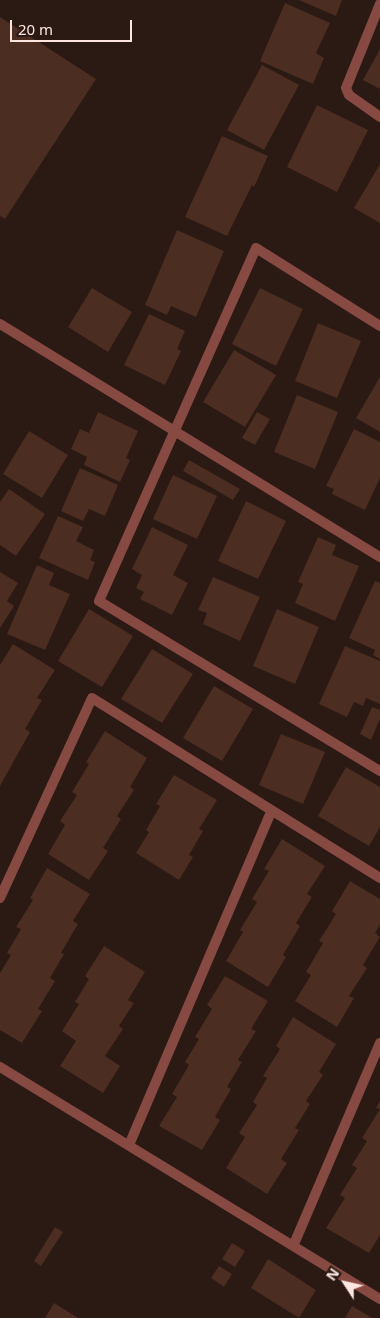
<!DOCTYPE html>
<html>
<head>
<meta charset="utf-8">
<style>
	body { margin:0 }
	#map { position:relative; width:380px; height:1318px; overflow:hidden; background:#2b1913; font-family:"Noto Sans",sans-serif }
	canvas { display:block }
	.north { position:absolute; left:320px; top:1258px; width:50px; height:50px; -webkit-text-stroke:4px #2b1913; paint-order:stroke; rotate:305deg; font-size:14px; font-weight:700; line-height:20px; text-align:center; color:#fde5e0 }
	.north::after { content:''; display:block; margin:auto; width:18px; height:22px; background:#fde5e0; clip-path:polygon(50% 0,100% 100%,50% 72%,0 100%) }
	.scale { position:absolute; left:10px; top:20px; width:122px; height:22px; box-sizing:border-box; border:2px solid #fde5e0; border-top:0; padding-left:6px; font-size:15px; line-height:18px; white-space:nowrap; color:#fde5e0; -webkit-text-stroke:4px #2b1913; paint-order:stroke }
</style>
</head>
<body>
<div id="map">
<canvas width="380" height="1318"></canvas>
<div class="north">N</div>
<div class="scale">20 m</div>
</div>
<script>
const g = document.querySelector('canvas').getContext('2d');
g.lineJoin = 'round';
function paint(path, color) {
  g.fillStyle = color;
  g.fill(path, 'evenodd');
}
function shape(rows) {
  const path = new Path2D();
  for (const r of rows) {
    path.moveTo(r[0], r[1]);
    for (let i = 2; i < r.length; i += 2) path.lineTo(r[i], r[i + 1]);
  }
  return path;
}
function strokePath(path, color, width, dash) {
  g.strokeStyle = color;
  g.lineWidth = width;
  g.lineCap = dash ? 'butt' : 'round';
  g.setLineDash(dash || []);
  g.stroke(path);
}
const building = shape([
	[299,0,342,0,336,16],
	[285,3,330,23,316,53,324,58,313,84,260,61],
	[0,17,96,79,5,219,0,216],
	[380,49,380,89,363,80],
	[262,65,299,85,264,150,227,130],
	[317,105,368,130,337,192,287,167],
	[222,136,268,156,254,187,252,185,227,236,185,217],
	[380,164,380,223,354,208],
	[177,230,224,251,196,317,171,306,167,315,145,305],
	[92,288,132,312,108,352,68,327],
	[260,288,303,309,276,366,232,344],
	[149,314,185,331,177,349,181,351,165,385,124,365],
	[318,323,361,341,337,398,295,381],
	[234,350,276,375,245,427,203,402],
	[380,377,380,432,356,418],
	[297,395,338,412,315,469,274,452],
	[98,412,138,431,126,458,130,460,120,482,84,465,87,457,71,449,80,429,89,433],
	[257,412,270,419,255,445,242,438],
	[354,429,380,442,380,478,365,510,332,494,334,489,326,486],
	[29,431,68,455,42,498,3,474],
	[189,460,240,489,233,500,183,471],
	[80,468,118,485,105,516,89,509,83,521,61,511],
	[173,475,217,496,197,539,153,519],
	[9,489,45,514,16,556,0,545,0,502],
	[246,501,286,521,258,579,218,561],
	[58,516,83,527,76,541,94,550,90,560,95,562,88,580,39,558],
	[152,527,188,545,173,575,188,583,172,615,140,599,144,592,136,588,142,575,132,569],
	[318,537,336,545,332,555,359,566,335,621,295,603,303,584,298,582],
	[37,565,54,573,49,585,70,594,45,650,7,634],
	[0,572,18,583,7,601,14,606,0,628],
	[213,577,260,597,240,641,203,624,207,613,198,610],
	[375,581,380,583,380,659,373,655,375,650,349,638],
	[89,609,133,636,102,687,58,661],
	[277,609,319,627,295,684,253,666],
	[13,644,55,670,37,698,42,700,25,729,30,732,0,786,0,665],
	[345,646,380,661,380,704,366,698,363,706,354,702,347,717,319,704],
	[152,649,193,674,162,723,121,699],
	[214,686,253,709,222,761,183,738],
	[372,707,380,710,380,719,371,740,360,734],
	[105,731,147,758,130,787,134,790,117,816,121,819,103,848,108,851,89,880,48,854,65,825,60,821,77,795,72,792,89,764,86,762],
	[281,734,325,752,303,804,259,785],
	[346,767,380,787,380,827,369,846,318,816],
	[174,775,217,800,199,829,203,831,189,855,193,857,179,880,136,853,149,832,146,830,160,806,156,804],
	[282,839,325,866,307,894,312,897,296,923,300,926,283,955,286,957,268,987,226,961,243,932,240,930,257,902,252,899,269,871,264,869],
	[47,868,90,894,73,921,78,924,61,953,64,954,50,978,55,981,38,1009,42,1011,22,1043,0,1030,0,973,11,955,7,953,21,929,16,927,33,900,30,898],
	[350,881,380,899,380,925,375,933,380,937,363,965,367,968,349,996,354,998,337,1027,295,1001,311,975,306,972,323,943,319,941,336,914,332,911],
	[104,946,145,972,128,1000,134,1003,119,1026,123,1029,105,1056,120,1066,103,1093,60,1066,76,1041,62,1031,79,1004,75,1002,89,979,85,976],
	[225,976,268,1001,251,1029,256,1031,238,1060,242,1062,227,1087,231,1089,215,1117,220,1120,202,1150,159,1126,177,1097,172,1094,189,1065,185,1062,199,1039,195,1037,212,1009,207,1005],
	[293,1017,336,1044,319,1072,323,1075,306,1101,310,1104,295,1128,299,1130,281,1159,287,1163,267,1194,226,1168,245,1137,239,1133,257,1105,253,1102,267,1078,263,1076,280,1049,276,1046],
	[380,1101,380,1235,369,1253,326,1228,345,1198,340,1195,357,1168,352,1165,367,1141,362,1138,380,1109,376,1108],
	[55,1227,63,1232,41,1266,34,1261],
	[232,1243,245,1251,235,1267,222,1259],
	[268,1259,316,1290,299,1318,251,1288],
	[219,1266,232,1274,224,1287,211,1278],
	[54,1303,78,1318,45,1318],
	[352,1306,372,1318,345,1318]
]);
const lane = shape([
	[0,898,92,698,380,878],
	[129,1145,271,812],
	[294,1244,380,1043]
]);
const street = shape([
	[380,4,346,88,349,95,380,117],
	[0,324,380,557],
	[380,326,256,248,99,601,380,771],
	[0,1067,380,1299]
]);
paint(building, '#4b2d21');
strokePath(lane, '#874a42', 10);
strokePath(street, '#874a42', 10);
</script>
</body>
</html>
